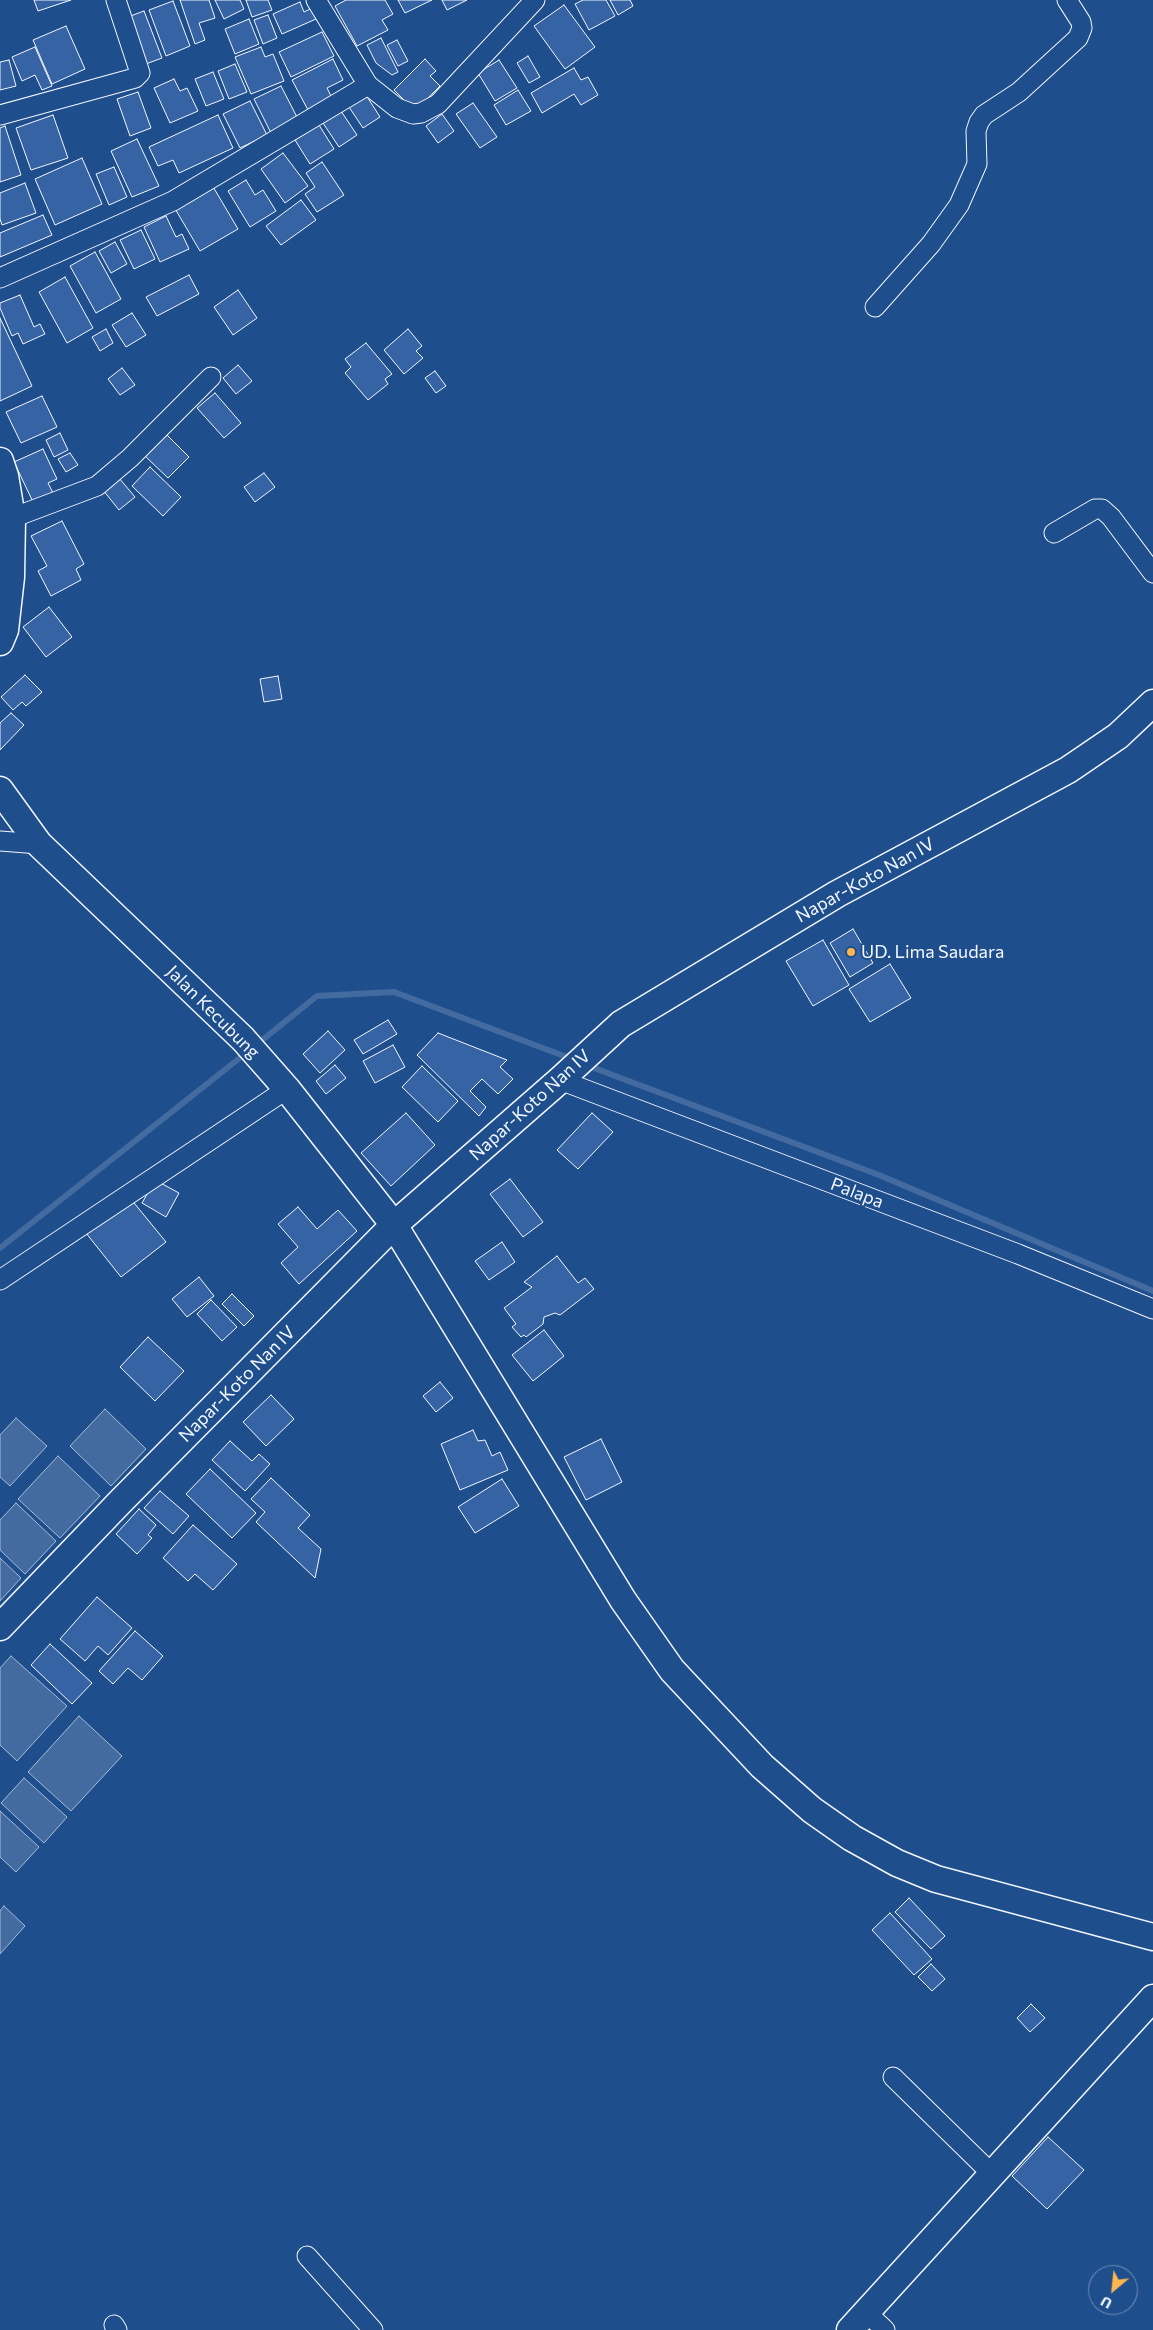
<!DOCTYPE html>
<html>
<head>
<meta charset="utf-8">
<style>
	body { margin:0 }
	#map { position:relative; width:1153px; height:2330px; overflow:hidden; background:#1f4e8c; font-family:Commissioner,sans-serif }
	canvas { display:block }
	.north { position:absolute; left:1088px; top:2265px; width:50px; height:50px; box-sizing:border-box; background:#1f4e8c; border:1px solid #7391ba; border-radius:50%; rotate:208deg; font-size:14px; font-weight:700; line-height:20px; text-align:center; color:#f2f6ff }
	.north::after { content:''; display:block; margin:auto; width:18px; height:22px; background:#ffb74d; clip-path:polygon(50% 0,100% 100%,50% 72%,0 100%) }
</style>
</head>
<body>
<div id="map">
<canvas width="1153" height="2330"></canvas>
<div class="north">U</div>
</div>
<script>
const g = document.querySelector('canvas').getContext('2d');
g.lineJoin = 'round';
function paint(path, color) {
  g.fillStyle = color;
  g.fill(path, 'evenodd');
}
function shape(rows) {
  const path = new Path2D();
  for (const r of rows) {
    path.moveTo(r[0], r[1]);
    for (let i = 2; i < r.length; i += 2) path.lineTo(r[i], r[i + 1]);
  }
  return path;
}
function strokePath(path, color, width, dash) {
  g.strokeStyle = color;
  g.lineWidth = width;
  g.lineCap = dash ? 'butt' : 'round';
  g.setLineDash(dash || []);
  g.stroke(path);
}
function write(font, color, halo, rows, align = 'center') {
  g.font = font + ' Commissioner,sans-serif';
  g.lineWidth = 4;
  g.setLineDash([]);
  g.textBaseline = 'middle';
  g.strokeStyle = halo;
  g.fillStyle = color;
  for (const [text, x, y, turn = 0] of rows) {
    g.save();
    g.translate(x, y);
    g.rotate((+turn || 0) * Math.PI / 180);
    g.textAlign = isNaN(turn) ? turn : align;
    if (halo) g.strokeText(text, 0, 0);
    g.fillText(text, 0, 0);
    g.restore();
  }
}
const water = shape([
	[105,1409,146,1449,111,1486,70,1446,105,1409],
	[16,1418,47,1446,10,1486,0,1477,0,1435,16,1418],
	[58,1456,100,1496,60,1538,18,1499,58,1456],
	[16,1503,56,1541,25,1574,0,1550,0,1520,16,1503],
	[0,1558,21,1578,0,1601,0,1558],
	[11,1656,67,1706,17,1761,0,1745,0,1668,11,1656],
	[79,1716,122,1756,71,1811,28,1772,79,1716],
	[24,1778,67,1817,44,1843,1,1803,24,1778],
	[0,1811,39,1847,16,1872,0,1857,0,1811],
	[4,1906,25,1926,0,1954,0,1911,4,1906]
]);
const stream = shape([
	[256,1045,317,996,394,992,572,1059],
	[586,1065,879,1175,1153,1291],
	[0,1248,246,1053]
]);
const building = shape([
	[34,0,71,0,38,11,34,0],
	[180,0,209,0,215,18,199,23,205,40,195,44,180,0],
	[215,0,240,0,244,9,224,19,215,0],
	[246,0,268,0,272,10,252,17,246,0],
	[346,0,385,0,393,14,382,20,388,30,357,46,335,6,346,0],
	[398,0,432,0,405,13,398,0],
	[442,0,467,0,447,10,442,0],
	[583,0,606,0,615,16,589,30,575,4,583,0],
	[610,0,630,0,633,6,618,15,610,0],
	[173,1,190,46,166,56,149,10,173,1],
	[300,2,304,12,312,8,316,19,282,34,273,14,300,2],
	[564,5,595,47,565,69,534,26,564,5],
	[144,11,162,58,143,65,125,18,144,11],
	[268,15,277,38,263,44,254,20,268,15],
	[249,19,259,44,235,54,225,29,249,19],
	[66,26,85,69,52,84,33,40,66,26],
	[322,32,334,56,291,77,279,52,322,32],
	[381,38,398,72,392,75,376,63,367,45,381,38],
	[397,40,408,61,398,66,387,45,397,40],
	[35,47,52,86,42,90,35,75,22,81,12,57,35,47],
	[261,47,265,57,273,54,284,81,251,94,235,57,261,47],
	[528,56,540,77,529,83,517,63,528,56],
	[333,59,343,80,327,88,332,98,308,110,292,80,333,59],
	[425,59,436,71,430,76,440,86,415,111,394,90,425,59],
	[9,60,16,86,0,90,0,62,9,60],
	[499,60,517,88,495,101,478,73,499,60],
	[235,64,247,92,229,99,218,71,235,64],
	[574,68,581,80,588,77,598,95,581,105,574,94,542,113,531,93,574,68],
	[213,72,224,99,206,106,195,79,213,72],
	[174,79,180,91,187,88,198,111,170,123,154,88,174,79],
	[281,86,298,119,271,133,254,99,281,86],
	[518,90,531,111,506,125,494,105,518,90],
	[138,92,151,128,130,136,117,99,138,92],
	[366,95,380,117,363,128,349,107,366,95],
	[250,101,267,135,240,148,223,114,250,101],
	[473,103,497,137,480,148,456,114,473,103],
	[341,111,357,135,339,147,323,123,341,111],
	[442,114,454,131,438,143,426,126,442,114],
	[53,115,68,158,31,170,16,128,53,115],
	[218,115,233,148,179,173,173,160,158,166,149,147,218,115],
	[319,125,334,149,310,164,295,140,319,125],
	[5,126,21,175,0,182,0,128,5,126],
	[137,139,159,186,132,197,111,151,137,139],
	[283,153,308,186,285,203,261,169,283,153],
	[82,158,102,204,55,225,35,179,82,158],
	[322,162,344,195,317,212,305,194,315,187,306,173,322,162],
	[114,167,127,197,109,205,96,174,114,167],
	[246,180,255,195,263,190,276,211,250,227,228,191,246,180],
	[25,183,36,213,2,225,0,219,0,193,25,183],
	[212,185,238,229,200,251,174,207,212,185],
	[301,200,316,220,281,245,266,226,301,200],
	[43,215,52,235,0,257,0,233,43,215],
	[166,216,176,237,182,234,189,249,160,262,144,227,166,216],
	[141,230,155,259,134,269,120,240,141,230],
	[115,242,127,264,111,273,99,251,115,242],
	[95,252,121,299,96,313,70,266,95,252],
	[189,275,199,294,157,316,146,297,189,275],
	[65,277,93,328,67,343,39,292,65,277],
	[238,290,257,318,233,335,214,307,238,290],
	[20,295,34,327,40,324,45,334,23,344,18,333,12,336,0,308,0,303,20,295],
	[132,313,146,335,126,347,112,325,132,313],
	[0,318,32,386,0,401,0,318],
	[106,329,113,343,100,351,92,337,106,329],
	[408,329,422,346,416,351,423,358,404,374,384,350,408,329],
	[366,343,392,374,385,379,388,384,368,400,345,373,351,367,345,359,366,343],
	[238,365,252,381,236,394,223,378,238,365],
	[122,368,135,385,120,395,108,379,122,368],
	[435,371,446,386,436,393,425,378,435,371],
	[215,393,241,423,224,438,197,408,215,393],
	[42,396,57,427,21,443,6,412,42,396],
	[60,433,68,450,54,457,46,440,60,433],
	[165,433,189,457,168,478,144,455,165,433],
	[43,449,57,479,48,483,54,495,34,504,14,462,43,449],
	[70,453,78,465,66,472,58,459,70,453],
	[150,467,181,497,163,516,132,486,150,467],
	[264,473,275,487,255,502,244,487,264,473],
	[119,478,135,497,119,510,103,490,119,478],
	[62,521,84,564,76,569,81,580,51,596,38,571,47,566,31,536,62,521],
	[49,607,72,637,46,657,23,627,49,607],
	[25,675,42,692,26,706,22,702,13,710,1,697,25,675],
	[278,676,282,699,264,702,260,679,278,676],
	[11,713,24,725,0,750,0,723,11,713],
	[853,929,873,963,850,977,830,943,853,929],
	[823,940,849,985,813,1006,786,961,823,940],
	[890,964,911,998,870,1022,849,989,890,964],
	[388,1020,397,1034,363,1054,354,1040,388,1020],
	[328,1031,345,1050,320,1073,303,1054,328,1031],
	[438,1033,507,1060,500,1067,513,1079,498,1094,482,1079,470,1091,486,1107,479,1116,417,1055,438,1033],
	[393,1045,405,1067,375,1083,363,1061,393,1045],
	[335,1065,346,1078,326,1094,316,1081,335,1065],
	[422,1066,458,1101,438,1122,402,1087,422,1066],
	[406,1113,435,1145,391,1186,361,1153,406,1113],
	[592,1113,613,1132,578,1169,557,1150,592,1113],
	[510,1179,543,1222,523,1237,490,1194,510,1179],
	[155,1180,179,1193,166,1217,142,1203,155,1180],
	[130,1198,166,1242,121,1277,86,1233,130,1198],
	[298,1207,317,1229,338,1210,357,1231,299,1284,281,1263,298,1247,278,1224,298,1207],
	[502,1242,515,1262,489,1280,475,1261,502,1242],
	[557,1256,578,1283,585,1278,594,1289,560,1315,555,1313,544,1317,543,1324,526,1337,524,1335,521,1337,512,1327,516,1324,504,1308,532,1287,524,1282,557,1256],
	[199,1277,214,1296,187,1317,172,1299,199,1277],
	[232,1294,254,1316,244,1326,222,1304,232,1294],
	[211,1300,237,1327,222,1341,197,1314,211,1300],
	[544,1330,564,1356,533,1381,512,1355,544,1330],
	[148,1337,184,1371,155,1401,120,1367,148,1337],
	[440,1382,453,1398,436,1412,423,1396,440,1382],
	[271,1395,294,1419,266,1446,243,1422,271,1395],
	[473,1430,478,1441,485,1440,492,1456,500,1452,508,1470,460,1490,441,1444,473,1430],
	[601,1439,622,1482,586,1500,564,1457,601,1439],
	[230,1441,252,1461,259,1454,270,1464,245,1491,212,1460,230,1441],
	[210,1469,256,1513,232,1538,186,1494,210,1469],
	[271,1478,310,1515,298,1528,321,1549,315,1578,256,1522,265,1512,251,1499,271,1478],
	[502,1479,519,1506,475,1533,458,1507,502,1479],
	[160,1491,189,1516,173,1534,144,1508,160,1491],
	[139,1509,156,1525,148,1535,152,1538,137,1554,116,1534,139,1509],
	[193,1525,237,1564,213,1590,195,1574,188,1581,163,1558,193,1525],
	[97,1597,132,1628,108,1655,98,1646,85,1661,60,1639,97,1597],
	[135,1631,163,1656,142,1680,128,1668,113,1684,99,1671,135,1631],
	[50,1644,92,1683,72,1704,31,1665,50,1644],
	[909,1898,945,1936,931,1949,895,1912,909,1898],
	[890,1913,932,1959,914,1975,872,1930,890,1913],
	[931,1964,945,1979,932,1991,918,1977,931,1964],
	[1031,2004,1045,2018,1030,2032,1017,2018,1031,2004],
	[1048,2137,1084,2170,1047,2209,1012,2176,1048,2137]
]);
const street = shape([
	[316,0,368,85,397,108,413,114,421,113,438,104,535,0],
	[0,115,135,78,140,73,116,0],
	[0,278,173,201,368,85],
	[875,307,931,244,959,205,977,164,976,131,979,122,984,115,1019,92,1078,38,1082,28,1081,22,1067,0],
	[12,518,97,486,130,458,211,377],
	[1054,533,1095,509,1102,509,1111,517,1153,573],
	[0,841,39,844],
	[560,1080,1018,1254,1153,1309],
	[0,1280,287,1089],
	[893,2077,992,2174],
	[307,2256,373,2330],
	[867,2313,885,2330],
	[114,2325,117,2330]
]);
const secondary = shape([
	[0,461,5,476,12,518,11,577,5,630,0,642],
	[0,790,39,844,243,1039,287,1089,394,1225,623,1600,672,1670,762,1766,812,1810,852,1838,897,1863,936,1879,1153,1937],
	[0,1627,121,1501,394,1225,560,1080,621,1024,837,894,1068,770,1118,736,1153,703],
	[850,2330,1153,1998]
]);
const markers = [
	[851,952,5,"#ffb74d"]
];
const streetNames = [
	["Napar-Koto Nan IV",865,880,-29],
	["Jalan Kecubung",213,1012,45],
	["Napar-Koto Nan IV",530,1105,-42],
	["Palapa",857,1193,21],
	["Napar-Koto Nan IV",237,1384,-45]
];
const poiNames = [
	["UD. Lima Saudara",861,952]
];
paint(water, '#446ba0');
strokePath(water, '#a8bbd7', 1);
strokePath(stream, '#446ba0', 6);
paint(building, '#3563a3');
strokePath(building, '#f2f6ff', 1);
strokePath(street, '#f2f6ff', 21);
strokePath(secondary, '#f2f6ff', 29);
strokePath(street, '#1f4e8c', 19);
strokePath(secondary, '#1f4e8c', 26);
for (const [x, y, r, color] of markers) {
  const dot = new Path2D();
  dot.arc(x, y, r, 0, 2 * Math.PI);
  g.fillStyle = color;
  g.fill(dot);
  strokePath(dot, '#1f4e8c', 2);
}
write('18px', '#f2f6ff', '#1f4e8c', streetNames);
write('18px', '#f2f6ff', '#1f4e8c', poiNames, 'left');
</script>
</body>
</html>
